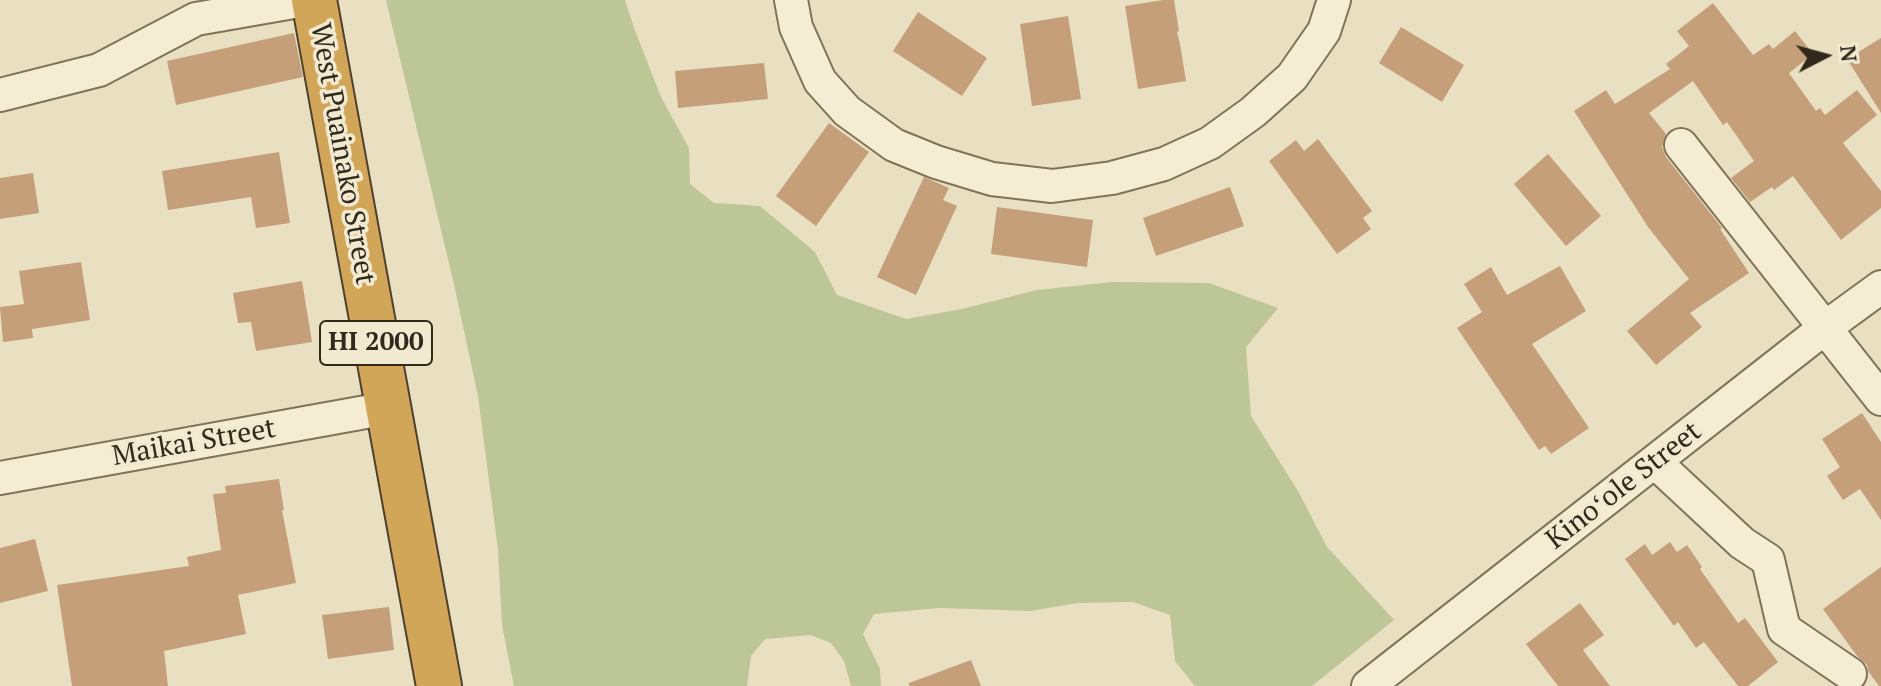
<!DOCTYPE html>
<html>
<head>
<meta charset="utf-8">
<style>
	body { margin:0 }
	#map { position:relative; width:1881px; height:686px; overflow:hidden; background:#e9e0c1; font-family:"PT Serif",serif }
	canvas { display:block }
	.north { position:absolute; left:1785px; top:16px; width:80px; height:80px; -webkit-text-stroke:6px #f1ead0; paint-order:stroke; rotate:84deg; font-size:22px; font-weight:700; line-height:32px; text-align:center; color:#32291d }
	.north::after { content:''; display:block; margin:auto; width:28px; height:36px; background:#32291d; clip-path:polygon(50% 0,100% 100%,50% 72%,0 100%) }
</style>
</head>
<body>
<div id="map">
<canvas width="1881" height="686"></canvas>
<div class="north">N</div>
</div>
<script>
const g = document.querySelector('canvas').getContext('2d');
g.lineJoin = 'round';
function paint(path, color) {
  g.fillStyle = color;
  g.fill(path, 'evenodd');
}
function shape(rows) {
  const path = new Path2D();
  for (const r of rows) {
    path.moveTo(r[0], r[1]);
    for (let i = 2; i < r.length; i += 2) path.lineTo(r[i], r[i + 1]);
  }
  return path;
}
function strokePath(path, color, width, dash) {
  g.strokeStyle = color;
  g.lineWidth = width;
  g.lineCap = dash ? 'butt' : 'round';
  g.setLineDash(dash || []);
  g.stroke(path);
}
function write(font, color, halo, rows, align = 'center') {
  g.font = font + ' "PT Serif",serif';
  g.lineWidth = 7;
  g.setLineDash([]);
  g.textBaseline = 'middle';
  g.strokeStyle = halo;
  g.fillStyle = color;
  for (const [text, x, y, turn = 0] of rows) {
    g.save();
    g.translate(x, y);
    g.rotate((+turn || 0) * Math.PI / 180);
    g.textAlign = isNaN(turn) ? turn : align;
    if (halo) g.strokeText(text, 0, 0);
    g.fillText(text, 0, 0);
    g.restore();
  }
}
const green = shape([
	[386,0,625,0,634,28,661,97,689,148,690,184,714,203,760,206,815,252,837,295,906,319,962,309,1037,290,1112,282,1209,283,1278,308,1246,347,1251,416,1298,491,1327,547,1394,620,1312,686,1195,686,1175,661,1170,615,1133,602,1078,603,1030,611,939,608,874,614,863,634,880,669,881,686,851,686,844,661,831,643,811,635,765,639,751,656,747,686,514,686,502,625,498,550,478,396,453,280]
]);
const building = shape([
	[1163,0,1174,0,1179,31,1177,32,1180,44,1186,81,1138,89,1125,6],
	[1713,3,1753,55,1769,44,1773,49,1795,31,1813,54,1789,73,1816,111,1820,108,1825,115,1857,90,1877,115,1843,143,1881,191,1881,208,1841,240,1793,176,1774,190,1772,187,1750,202,1731,178,1754,161,1727,122,1723,125,1693,81,1649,113,1666,134,1662,147,1666,157,1722,228,1720,229,1749,273,1690,313,1702,327,1656,365,1627,331,1689,279,1648,227,1574,111,1606,90,1615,104,1670,69,1666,64,1689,46,1677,31],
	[918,12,987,58,962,96,893,51],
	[1068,16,1081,99,1032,106,1020,24],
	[1401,27,1464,65,1442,102,1379,63],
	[294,33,303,77,176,105,167,61],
	[1881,38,1881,113,1847,59],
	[764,63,768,99,678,108,675,71],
	[829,123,869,152,816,226,776,196],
	[1318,139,1372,211,1363,218,1371,229,1337,254,1269,161,1296,140,1304,151],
	[279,152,290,223,256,228,251,197,168,210,162,171],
	[1548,154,1601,216,1566,246,1514,184],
	[33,173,39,213,0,219,0,178],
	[924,177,949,188,943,200,957,206,916,295,877,277],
	[1230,187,1244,226,1156,256,1143,218],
	[997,207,1093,220,1087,267,991,254],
	[81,262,90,320,32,329,33,338,3,342,0,307,24,304,19,271],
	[1560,266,1586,311,1532,344,1589,428,1551,454,1545,446,1539,450,1457,328,1482,312,1464,284,1491,267,1507,295],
	[302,281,312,342,256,351,251,322,238,323,233,293],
	[1862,413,1881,442,1881,520,1860,489,1843,500,1827,476,1840,467,1822,439],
	[279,479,284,510,282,510,296,583,238,595,246,634,164,651,168,686,72,686,57,585,189,566,187,557,221,550,213,494,226,493,225,486],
	[35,539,48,591,0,603,0,548],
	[1670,542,1677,552,1687,545,1702,567,1700,569,1738,623,1745,618,1778,662,1748,686,1738,686,1704,642,1696,648,1678,622,1674,626,1625,559,1645,544,1652,555],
	[1881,567,1881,686,1879,686,1868,671,1867,665,1857,656,1823,609],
	[1580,603,1604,635,1583,650,1610,686,1558,686,1526,644],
	[389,607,394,650,328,659,322,615],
	[971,660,981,686,909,686,909,683]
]);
const minor = shape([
	[791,0,796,27,820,81,847,111,894,145,936,162,992,179,1052,186,1112,178,1164,164,1210,143,1253,112,1292,77,1324,31,1334,0],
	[0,95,99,70,196,19,305,0],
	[1681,145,1881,399],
	[1655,462,1742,543,1768,560,1784,629,1850,674],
	[0,478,388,408],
	[1368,686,1826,327,1881,287]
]);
const highway = shape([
	[314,0,439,686]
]);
const shields = [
	[376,343,112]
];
const shieldNames = [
	["HI 2000",376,343]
];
const streetNames = [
	["West Puainako Street",342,154,80],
	["Maikai Street",194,443,-10],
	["Kinoʻole Street",1624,486,-38]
];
paint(green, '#bdc696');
paint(building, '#c49f7a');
strokePath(minor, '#81725a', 36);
strokePath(highway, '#4f402e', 48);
strokePath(minor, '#f5edd3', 32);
strokePath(highway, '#d2a659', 44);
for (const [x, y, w] of shields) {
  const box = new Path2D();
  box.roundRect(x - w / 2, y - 22, w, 44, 6);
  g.fillStyle = '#f1ead0';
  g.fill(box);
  strokePath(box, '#32291d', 2);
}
write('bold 26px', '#32291d', null, shieldNames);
write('28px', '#32291d', '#f1ead0', streetNames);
</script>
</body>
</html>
